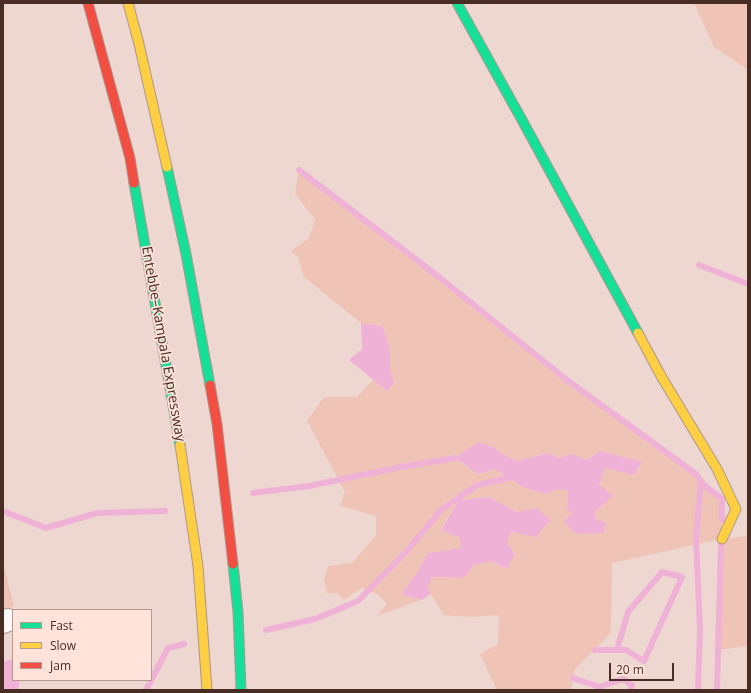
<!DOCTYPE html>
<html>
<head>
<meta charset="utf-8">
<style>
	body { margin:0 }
	#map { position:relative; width:751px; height:693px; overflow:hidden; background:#eed7d1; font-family:"Open Sans",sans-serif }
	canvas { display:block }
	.frame { position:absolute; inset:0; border:4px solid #482d25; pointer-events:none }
	.legend { position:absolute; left:12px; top:609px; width:140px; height:72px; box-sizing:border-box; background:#ffe2d9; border:1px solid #b69a91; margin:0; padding:5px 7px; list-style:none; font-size:12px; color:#482d25 }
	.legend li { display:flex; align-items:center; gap:8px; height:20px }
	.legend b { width:20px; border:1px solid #b69a91 }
	.scale { position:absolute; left:609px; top:663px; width:65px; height:18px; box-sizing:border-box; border:2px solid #482d25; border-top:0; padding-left:5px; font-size:12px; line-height:14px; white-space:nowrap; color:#482d25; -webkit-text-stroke:3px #ffe2d9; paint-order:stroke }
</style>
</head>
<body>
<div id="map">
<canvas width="751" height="693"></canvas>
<div class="frame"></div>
<ul class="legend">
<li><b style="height:5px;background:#16e098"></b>Fast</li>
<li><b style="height:5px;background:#ffcf43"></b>Slow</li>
<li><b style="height:5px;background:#f24e42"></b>Jam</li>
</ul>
<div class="scale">20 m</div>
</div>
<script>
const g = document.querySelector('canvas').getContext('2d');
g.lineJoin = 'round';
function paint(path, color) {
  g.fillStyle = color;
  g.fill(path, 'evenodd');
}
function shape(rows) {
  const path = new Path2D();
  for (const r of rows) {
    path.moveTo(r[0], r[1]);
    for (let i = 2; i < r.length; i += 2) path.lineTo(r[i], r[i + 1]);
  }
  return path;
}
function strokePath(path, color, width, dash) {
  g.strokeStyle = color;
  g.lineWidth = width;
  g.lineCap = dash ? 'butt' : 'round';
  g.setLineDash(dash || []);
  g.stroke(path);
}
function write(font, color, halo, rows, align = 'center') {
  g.font = font + ' "Open Sans",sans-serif';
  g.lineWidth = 3.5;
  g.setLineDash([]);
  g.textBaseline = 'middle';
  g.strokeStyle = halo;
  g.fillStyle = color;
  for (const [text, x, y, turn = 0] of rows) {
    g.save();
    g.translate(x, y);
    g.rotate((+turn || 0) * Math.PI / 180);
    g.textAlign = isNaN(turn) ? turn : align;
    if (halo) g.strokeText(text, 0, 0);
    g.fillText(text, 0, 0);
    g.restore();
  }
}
const green = shape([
	[694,3,748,3,748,70,714,47],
	[299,170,439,277,567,380,696,474,705,486,722,499,722,539,748,536,748,646,718,650,721,539,612,563,611,633,575,669,571,690,497,690,480,654,498,644,499,615,469,617,444,615,431,594,428,587,432,577,464,578,474,565,491,561,507,569,507,543,511,532,537,508,516,512,490,497,459,500,441,529,460,538,461,548,428,553,417,573,402,594,421,600,377,616,387,604,379,595,361,588,344,600,337,593,327,593,324,580,328,566,352,563,376,535,376,516,340,506,345,492,307,421,324,397,357,397,373,380,387,391,395,383,390,371,390,348,382,326,361,323,304,277,298,257,291,251,309,238,315,219,295,194],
	[494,447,504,455,517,461,548,453,559,458,572,454,587,460,600,451,642,463,634,475,605,468,599,484,603,505,594,512,597,520,567,509,568,491,559,489,523,487,495,469,478,474,455,458],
	[3,562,14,606,3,610]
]);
const water = shape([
	[361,323,382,326,390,348,390,371,395,383,387,391,349,360,362,349],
	[478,442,494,447,504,455,517,461,548,453,559,458,572,454,587,460,600,451,642,462,634,475,605,468,599,484,613,496,603,505,594,512,597,520,606,523,603,533,576,534,564,522,572,513,567,509,568,491,559,489,545,494,523,487,495,469,478,474,455,458],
	[490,497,516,512,537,508,550,520,536,537,511,532,507,543,515,554,507,569,491,561,474,565,464,578,432,577,428,587,431,594,421,600,401,594,417,573,428,553,461,548,460,538,441,530,459,500],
	[13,659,13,680,20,680,18,690,5,690,3,688,3,662]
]);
const stream = shape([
	[299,170,439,277,567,380,696,474,705,486,722,499,722,520],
	[699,265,748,284],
	[253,493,309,486,401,467,455,458],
	[3,511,46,528,97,513,165,511],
	[266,630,315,619,358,601,406,552,441,510,477,485,509,478],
	[595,650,626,650,644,661,682,577,662,572,628,612,617,650],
	[573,678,599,687,623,679,632,685,630,690],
	[146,690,168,648,184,644],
	[698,690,700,628,696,539,701,481],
	[717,690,721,542]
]);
const street = shape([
	[3,622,8,620]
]);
const fast = shape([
	[457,3,522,120,638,333],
	[167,167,186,254,210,385],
	[134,183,180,445],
	[233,564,238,612,241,690]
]);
const slow = shape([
	[128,3,139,44,167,167],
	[638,333,661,376,717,469,736,509,722,539],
	[180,445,198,566,207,690]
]);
const jam = shape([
	[88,3,130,158,134,183],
	[210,385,217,424,233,564]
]);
const streetNames = [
	["Entebbe–Kampala Expressway",163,344,80]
];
paint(green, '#efc4b7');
paint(water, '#efb2d6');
strokePath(stream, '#efb2d6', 6);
strokePath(street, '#ac9690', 24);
strokePath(fast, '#ac9690', 11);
strokePath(slow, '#ac9690', 11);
strokePath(jam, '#ac9690', 11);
strokePath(street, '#fcf9f8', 22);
strokePath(fast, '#16e098', 9);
strokePath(slow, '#ffcf43', 9);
strokePath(jam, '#f24e42', 9);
write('14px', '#482d25', '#ffe2d9', streetNames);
</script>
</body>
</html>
